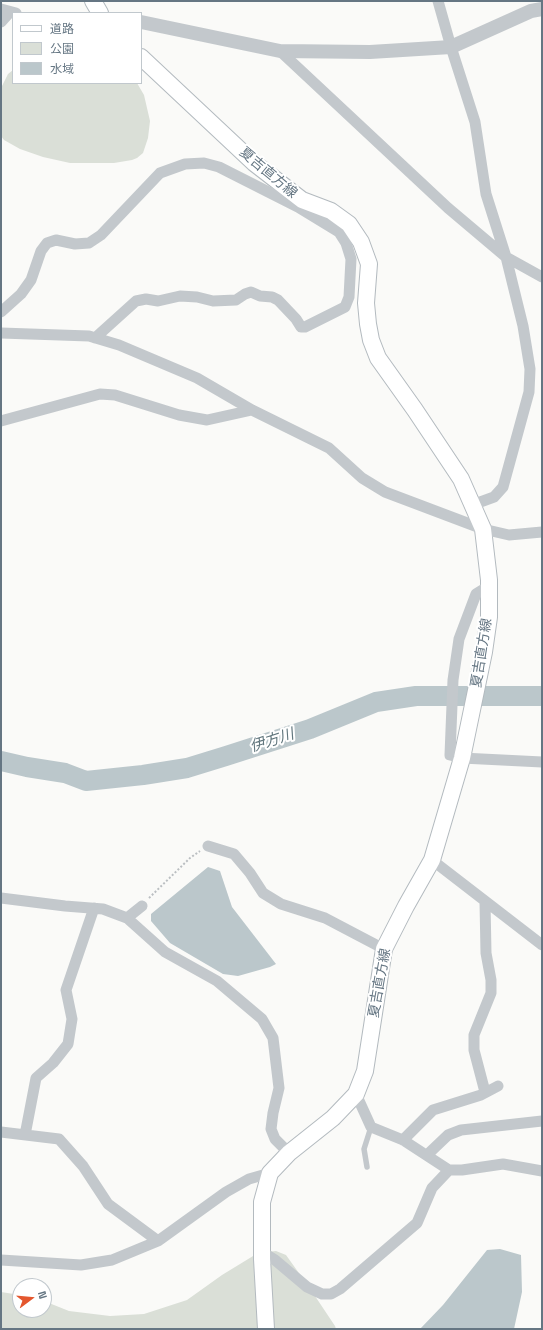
<!DOCTYPE html>
<html>
<head>
<meta charset="utf-8">
<style>
	body { margin:0 }
	#map { position:relative; width:543px; height:1330px; overflow:hidden; background:#fafaf8; font-family:"Space Grotesk","Noto Sans JP",sans-serif }
	canvas { display:block }
	.frame { position:absolute; inset:0; border:2px solid #657683; pointer-events:none }
	.legend { position:absolute; left:12px; top:12px; width:130px; height:72px; box-sizing:border-box; background:#fff; border:1px solid #c1c8cd; margin:0; padding:5px 7px; list-style:none; font-size:12px; color:#657683 }
	.legend li { display:flex; align-items:center; gap:8px; height:20px }
	.legend b { width:20px; border:1px solid #c1c8cd }
	.north { position:absolute; left:12px; top:1278px; width:40px; height:40px; box-sizing:border-box; background:#fff; border:1px solid #c1c8cd; border-radius:50%; rotate:74deg; font-size:11px; font-weight:700; line-height:16px; text-align:center; color:#657683 }
	.north::after { content:''; display:block; margin:auto; width:14px; height:18px; background:#e4572e; clip-path:polygon(50% 0,100% 100%,50% 72%,0 100%) }
</style>
</head>
<body>
<div id="map">
<canvas width="543" height="1330"></canvas>
<div class="frame"></div>
<ul class="legend">
<li><b style="height:5px;background:#fff"></b>道路</li>
<li><b style="height:11px;background:#dadfd7"></b>公園</li>
<li><b style="height:11px;background:#bbc7cb"></b>水域</li>
</ul>
<div class="north">N</div>
</div>
<script>
const g = document.querySelector('canvas').getContext('2d');
g.lineJoin = 'round';
function paint(path, color) {
  g.fillStyle = color;
  g.fill(path, 'evenodd');
}
function shape(rows) {
  const path = new Path2D();
  for (const r of rows) {
    path.moveTo(r[0], r[1]);
    for (let i = 2; i < r.length; i += 2) path.lineTo(r[i], r[i + 1]);
  }
  return path;
}
function strokePath(path, color, width, dash) {
  g.strokeStyle = color;
  g.lineWidth = width;
  g.lineCap = dash ? 'butt' : 'round';
  g.setLineDash(dash || []);
  g.stroke(path);
}
function write(font, color, halo, rows, align = 'center') {
  g.font = font + ' "Space Grotesk","Noto Sans JP",sans-serif';
  g.lineWidth = 4;
  g.setLineDash([]);
  g.textBaseline = 'middle';
  g.strokeStyle = halo;
  g.fillStyle = color;
  for (const [text, x, y, turn = 0] of rows) {
    g.save();
    g.translate(x, y);
    g.rotate((+turn || 0) * Math.PI / 180);
    g.textAlign = isNaN(turn) ? turn : align;
    if (halo) g.strokeText(text, 0, 0);
    g.fillText(text, 0, 0);
    g.restore();
  }
}
const green = shape([
	[13,70,13,83,137,83,144,95,150,121,148,138,143,153,137,158,132,160,114,163,70,163,43,157,20,149,4,140,1,136,1,88,8,74],
	[276,1251,286,1255,311,1290,335,1326,336,1329,1,1329,1,1292,20,1295,20,1310,44,1310,44,1301,69,1311,110,1316,144,1314,187,1300,222,1275,258,1253]
]);
const water = shape([
	[208,867,220,871,232,907,276,964,270,967,238,976,223,974,170,943,151,921,151,914],
	[500,1249,521,1255,522,1292,514,1329,420,1329,443,1305,487,1250]
]);
const river = shape([
	[1,761,27,767,65,773,86,781,143,775,187,768,226,756,310,729,376,702,416,696,542,696]
]);
const path = shape([
	[149,898,190,858,200,851]
]);
const service = shape([
	[367,1167,364,1149,371,1127]
]);
const minor = shape([
	[438,1,451,47,475,122,486,194,506,257,523,326,530,369,529,392,503,487,494,497,472,505],
	[1,9,16,13],
	[1,22,10,12],
	[280,51,448,208,506,257,542,277],
	[1,312,21,294,31,280,41,251,47,243,56,240,75,244,89,243,101,235,160,173,185,164,204,163,219,167,298,207,301,202],
	[1,333,89,336,119,345,197,378,252,410,329,448,362,478,385,492,483,529,509,535,542,532],
	[95,338,136,301,146,299,158,301,180,296,197,297,213,301,236,300,245,294,251,292,260,296,272,297,278,300,296,319,301,327,305,327,345,307,349,297,351,259,346,243,339,232,298,207],
	[1,421,100,394,115,395,179,415,207,420,252,410],
	[489,586,476,594,459,639,453,680,450,755,462,758,542,762],
	[208,846,234,854,250,873,263,893,281,904,325,918,384,949],
	[432,860,542,945],
	[1,898,65,906,103,909,127,918,165,952,217,981,262,1019,273,1038,279,1088,273,1113,271,1129,275,1139,289,1153],
	[485,902,486,953,491,980,491,993,474,1035,474,1050,485,1092],
	[127,918,142,906],
	[356,1094,371,1127,403,1140,449,1170,462,1170,503,1164,542,1171],
	[1,1132,59,1139,83,1166,108,1204,158,1241],
	[25,1135,36,1078,53,1063,68,1044,72,1019,66,990,94,908],
	[403,1140,433,1110,481,1095,498,1086],
	[427,1155,448,1135,461,1130,542,1121],
	[262,1252,275,1260,307,1287,322,1294,331,1294,340,1289,417,1223,432,1188,449,1170],
	[1,1260,81,1265,112,1260,158,1241,226,1192,249,1179,270,1173]
]);
const tertiary = shape([
	[141,22,280,51,370,52,451,47,531,11,542,9]
]);
const secondary = shape([
	[93,1,100,13],
	[141,57,254,163,302,200,331,211,349,224,361,242,369,264,366,303,368,324,371,340,378,358,415,410,461,479,483,529,489,580,489,617,484,652,462,758,432,860,406,906,384,949,365,1071,356,1094,333,1118,289,1153,270,1173,262,1202,262,1259,266,1329]
]);
const streetNames = [
	["夏吉直方線",268,173,40],
	["夏吉直方線",482,653,-81],
	["夏吉直方線",380,983,-80]
];
const waterNames = [
	["伊方川",272,741,-18]
];
paint(green, '#dadfd7');
paint(water, '#bbc7cb');
strokePath(river, '#bbc7cb', 20);
strokePath(secondary, '#b3babf', 18);
strokePath(path, '#bbbfc2', 2, [2, 2]);
strokePath(service, '#c3c8cc', 5.5);
strokePath(minor, '#c3c8cc', 11);
strokePath(tertiary, '#c3c8cc', 14);
strokePath(secondary, '#fff', 16);
write('14px', '#657683', '#fff', streetNames);
write('italic 15px', '#60757c', '#fff', waterNames);
</script>
</body>
</html>
